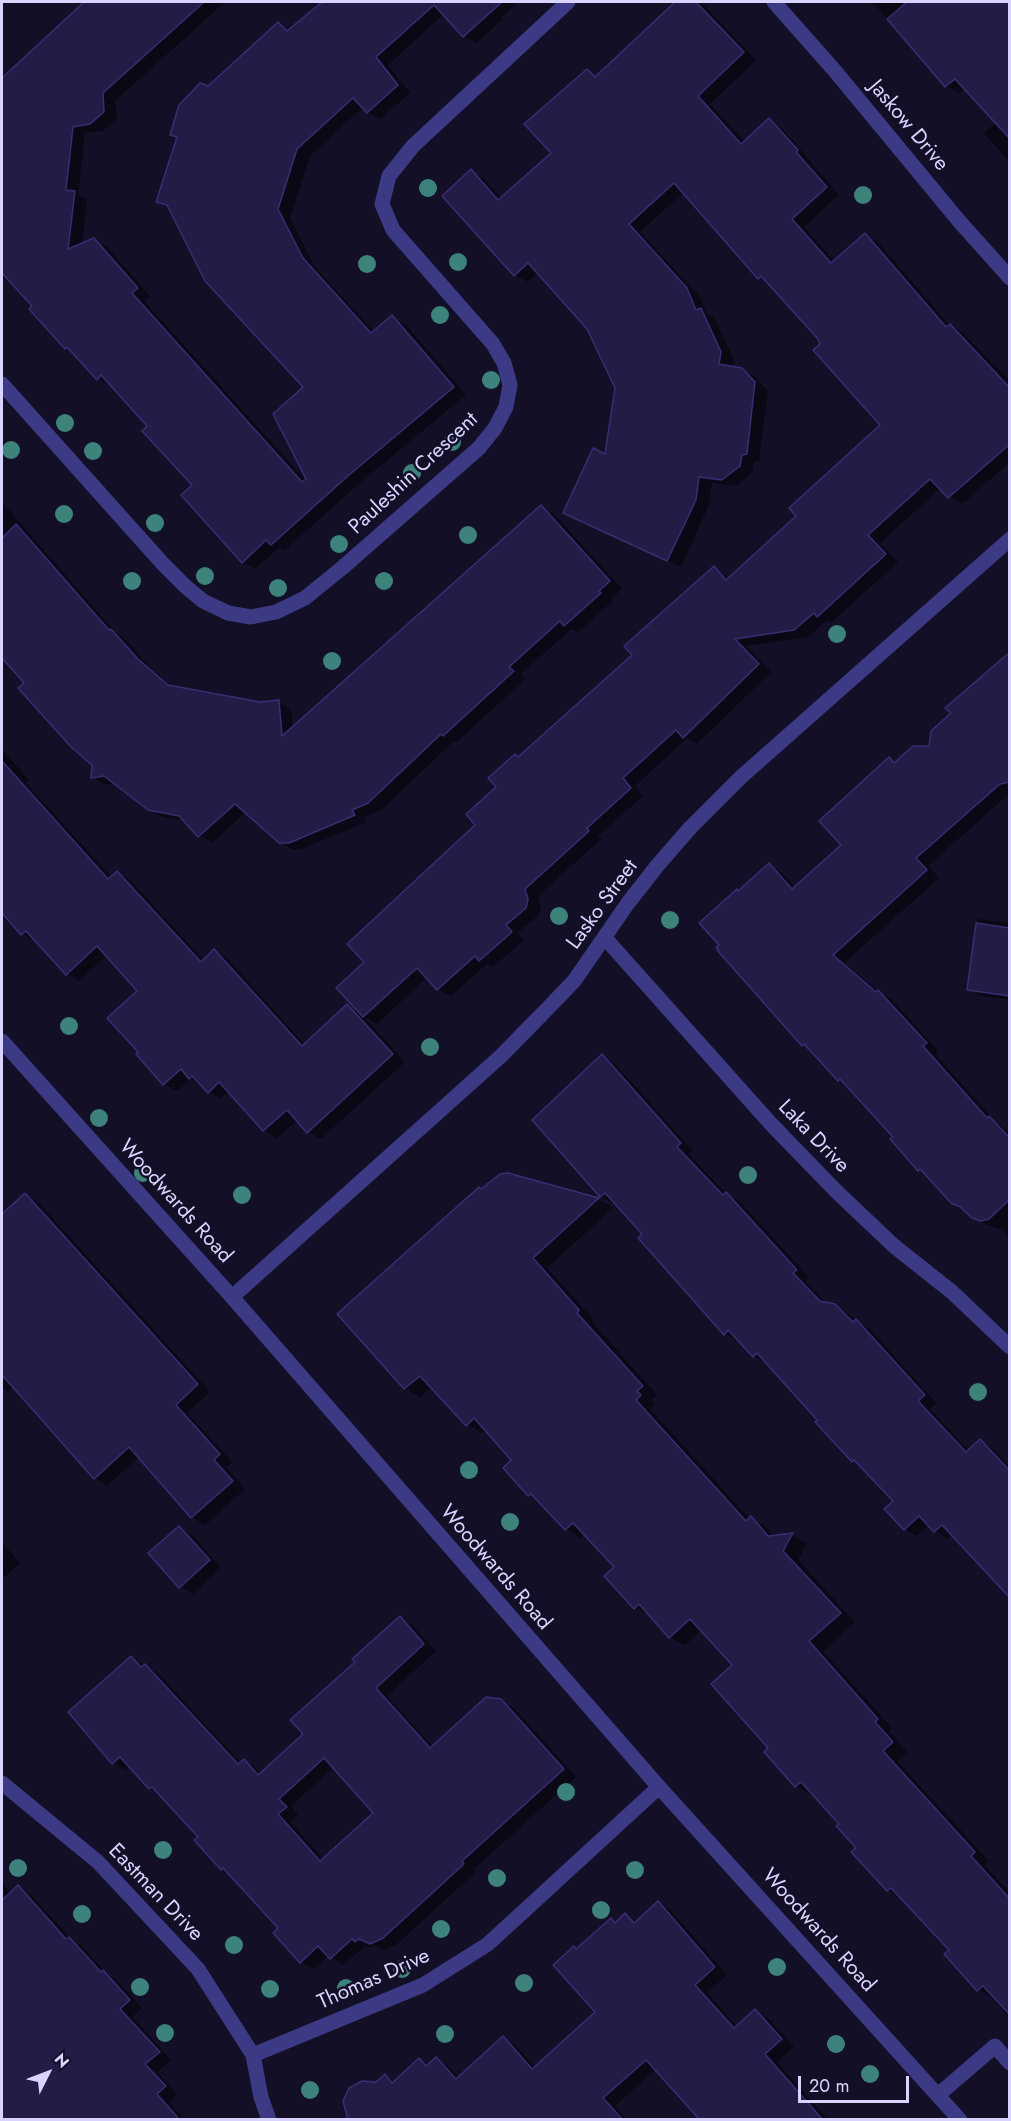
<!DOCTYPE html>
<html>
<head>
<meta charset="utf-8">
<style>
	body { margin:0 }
	#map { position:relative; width:1011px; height:2121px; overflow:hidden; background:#130f26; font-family:Jost,sans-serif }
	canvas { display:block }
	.frame { position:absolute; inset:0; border:3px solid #d9d4ff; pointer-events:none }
	.north { position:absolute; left:18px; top:2043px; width:60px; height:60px; -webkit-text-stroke:4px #130f26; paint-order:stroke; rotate:48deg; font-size:16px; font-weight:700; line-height:24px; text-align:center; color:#d9d4ff }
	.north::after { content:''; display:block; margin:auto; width:21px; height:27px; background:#d9d4ff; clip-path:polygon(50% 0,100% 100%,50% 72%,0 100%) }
	.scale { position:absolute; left:798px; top:2076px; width:111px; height:27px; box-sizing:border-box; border:3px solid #d9d4ff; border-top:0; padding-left:8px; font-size:18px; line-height:21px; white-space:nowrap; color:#d9d4ff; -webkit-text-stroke:4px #130f26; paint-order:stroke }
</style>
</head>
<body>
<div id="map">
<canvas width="1011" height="2121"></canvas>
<div class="frame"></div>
<div class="north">N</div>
<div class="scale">20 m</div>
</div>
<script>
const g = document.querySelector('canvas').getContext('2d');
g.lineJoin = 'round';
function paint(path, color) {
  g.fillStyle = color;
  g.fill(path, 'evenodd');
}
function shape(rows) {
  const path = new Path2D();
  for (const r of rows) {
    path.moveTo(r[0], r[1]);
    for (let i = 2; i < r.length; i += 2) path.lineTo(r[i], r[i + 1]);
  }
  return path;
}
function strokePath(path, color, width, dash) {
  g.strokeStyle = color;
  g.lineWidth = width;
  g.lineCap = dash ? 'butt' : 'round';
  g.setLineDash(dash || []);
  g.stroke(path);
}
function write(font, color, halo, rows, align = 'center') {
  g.font = font + ' Jost,sans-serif';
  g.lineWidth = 5;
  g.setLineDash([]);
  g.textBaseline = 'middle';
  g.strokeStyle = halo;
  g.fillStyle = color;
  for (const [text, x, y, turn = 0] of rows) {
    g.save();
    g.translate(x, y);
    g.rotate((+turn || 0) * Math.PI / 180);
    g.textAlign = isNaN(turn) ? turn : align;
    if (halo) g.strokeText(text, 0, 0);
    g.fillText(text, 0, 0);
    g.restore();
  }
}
const shadow = shape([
	[86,2,225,2,115,101,117,119,103,131,85,133,78,195,87,200,82,245,94,240,107,247,150,296,144,301,310,485,305,387,170,208,158,201,178,138,172,134,209,88,279,24,290,31,324,2,354,2,362,11,372,2,519,2,501,17,503,19,477,43,464,36,444,14,388,65,410,93,380,119,368,112,363,107,310,156,290,218,315,267,374,332,392,317,405,324,466,395,361,482,284,551,279,548,255,569,243,562,194,485,149,426,111,385,110,386,98,378,2,271,2,79],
	[678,2,701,2,756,60,710,104,745,142,769,120,782,128,839,195,804,227,835,262,865,235,878,242,949,325,963,333,1010,381,1010,462,962,504,949,496,941,488,880,543,898,562,831,623,827,620,808,637,746,646,771,672,697,744,687,738,635,786,643,796,598,836,601,839,538,896,541,907,538,916,517,933,524,940,493,967,487,964,451,996,438,989,427,977,377,1024,364,1017,405,1062,321,1139,308,1132,297,1120,277,1138,264,1130,229,1091,221,1099,191,1079,177,1091,164,1084,139,991,107,955,79,981,67,973,36,940,35,941,22,934,2,911,2,898,4,896,2,893,2,749,29,780,26,783,112,878,118,873,130,880,204,961,215,951,227,958,305,1045,348,1006,360,1013,366,963,477,825,498,788,519,758,635,655,714,568,730,579,799,516,882,425,819,338,770,284,759,278,684,192,640,232,700,297,706,313,714,317,734,360,732,368,742,369,755,377,768,391,759,461,754,462,752,473,736,486,712,483,708,507,681,567,578,520,606,456,616,388,588,328,538,272,528,282,515,275,471,171,484,179,502,199,553,153,587,71,597,77],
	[867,2,1010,2,1010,162,984,133,996,122,965,88,959,93,946,86,875,5],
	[2,502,117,634,124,638,151,668,173,688,260,704,278,702,291,709,293,728,541,507,554,514,622,589,611,599,613,601,578,632,571,629,521,674,525,679,457,742,454,741,381,810,364,817,366,822,302,849,293,850,280,842,246,812,212,843,199,835,186,821,162,817,149,809,116,783,105,785,93,777,93,764,26,683,2,656],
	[1010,653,1010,793,928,866,939,878,844,963,882,994,891,999,938,1051,935,1054,995,1121,1010,1133,1010,1237,1001,1229,987,1225,953,1203,848,1085,839,1080,810,1048,803,1044,739,892,770,865,782,873,796,888,843,845,890,759,896,763,931,747,953,713],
	[978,919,1010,923,1010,1000,981,996,969,989],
	[603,1056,615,1064,693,1151,689,1154,726,1194,739,1201,809,1277,805,1281,827,1304,834,1306,848,1313,856,1321,869,1328,936,1403,930,1409,969,1451,980,1441,993,1449,1010,1467,1010,1596,953,1534,948,1539,935,1531,929,1525,917,1536,905,1529,895,1501,862,1466,853,1461,817,1422,819,1420,766,1363,754,1356,739,1339,737,1341,725,1333,644,1234,615,1202,613,1204,601,1196],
	[508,1174,598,1199,613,1208,547,1268,593,1319,592,1322,657,1395,651,1400,655,1404,650,1409,750,1519,766,1527,775,1537,792,1535,807,1543,798,1560,855,1622,823,1651,892,1728,889,1731,907,1752,897,1761,989,1861,985,1866,1010,1893,1010,2018,990,1996,978,1989,951,1950,903,1899,888,1890,841,1824,813,1793,811,1795,796,1786,770,1748,734,1665,702,1630,685,1645,670,1637,650,1616,635,1607,616,1568,585,1534,581,1538,566,1529,541,1502,529,1495,514,1461,486,1430,482,1433,467,1424,432,1387,420,1397,405,1388,339,1314,481,1190],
	[25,1195,38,1202,210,1392,187,1413,232,1462,226,1467,245,1489,205,1525,192,1517,139,1457,107,1486,95,1478,14,1387,8,1392,2,1388,2,1216],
	[179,1528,192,1535,221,1568,193,1594,180,1586],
	[2,1542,20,1563,2,1579],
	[400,1618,412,1625,436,1651,387,1696,433,1747,500,1700,514,1708,576,1777,474,1869,476,1872,396,1945,384,1950,373,1945,369,1948,365,1946,343,1965,329,1955,314,1969,301,1962,280,1928,231,1873,222,1868,200,1837,161,1794,150,1788,130,1766,126,1770,113,1763,70,1712,131,1657,158,1673,241,1763,244,1761,256,1768,261,1774,305,1734,357,1662],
	[334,1767,375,1813,324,1860,290,1822,298,1815,291,1806],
	[2,1883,11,1894,18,1887,31,1895,73,1941,82,1946,107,1974,116,1979,142,2008,132,2017,171,2060,157,2072,177,2094,169,2102,185,2120,2,2120,2,2086,23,2074,29,2039,2,2010],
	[658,1903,670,1910,727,1975,707,1993,737,2027,755,2011,768,2018,794,2047,777,2062,828,2120,702,2120,656,2069,615,2106,627,2120,349,2120,377,2084,385,2076,395,2082,419,2060,429,2066,436,2059,449,2067,459,2078,503,2038,516,2046,536,2068,598,2012,577,1950,611,1920,617,1923,625,1915,637,1922]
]);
const building = shape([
	[84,2,204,2,103,93,104,112,90,124,73,127,66,190,75,191,68,249,94,238,138,288,132,293,302,482,306,479,273,414,303,387,205,281,167,205,156,202,177,137,170,135,179,105,200,83,208,86,278,22,287,31,322,2,502,2,463,37,434,5,376,57,398,85,367,113,353,98,297,149,278,209,303,258,371,333,392,315,454,387,349,475,271,545,266,540,242,563,181,495,192,485,142,431,147,426,101,375,97,380,67,347,65,349,29,309,32,306,2,273,2,78,84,2],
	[675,2,696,2,744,52,698,96,741,144,769,118,798,150,796,152,827,187,792,219,831,263,865,233,946,327,950,324,1010,388,1010,444,948,498,930,479,868,535,886,554,817,617,814,613,794,630,735,639,759,664,683,738,676,730,623,778,631,788,587,828,589,831,525,889,528,899,526,908,506,925,512,932,479,961,475,956,437,990,417,968,363,1017,336,988,364,962,347,944,475,825,466,814,496,787,488,778,515,754,518,757,632,655,624,646,714,566,726,580,796,516,789,508,880,425,813,350,820,344,818,339,761,276,758,279,674,183,629,224,687,288,696,310,701,308,721,352,719,364,742,368,755,382,747,454,742,455,740,466,722,480,699,477,696,500,667,561,563,513,593,448,605,454,615,388,587,329,528,263,514,276,442,196,471,169,498,200,551,153,524,124,587,69,595,77,675,2],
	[907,2,1010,2,1010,139,955,79,945,87,887,19,907,2],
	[541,505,610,581,599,591,601,593,564,626,560,621,509,667,514,671,443,736,441,734,368,803,352,810,355,815,289,843,279,843,235,804,198,837,179,816,148,810,104,776,91,778,92,765,72,748,18,688,24,683,2,658,2,538,16,524,109,630,111,629,138,659,168,685,260,702,279,700,282,736,541,505],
	[1010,652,1010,782,1000,784,916,858,927,870,833,955,876,992,878,990,927,1043,923,1046,987,1118,989,1116,1010,1138,1010,1199,989,1219,981,1221,972,1218,959,1206,952,1204,920,1169,918,1171,890,1139,893,1137,840,1079,838,1081,804,1044,802,1046,717,950,718,949,716,947,719,945,699,923,737,889,738,891,769,863,792,889,841,845,819,821,889,757,894,763,913,746,929,746,931,731,951,713,945,708,1010,652],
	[2,761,108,879,117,871,201,962,214,949,302,1046,347,1004,393,1054,307,1133,287,1110,263,1131,219,1082,208,1093,192,1076,189,1079,181,1069,163,1085,136,1054,138,1052,107,1018,137,991,97,946,66,975,26,931,21,935,2,913,2,761],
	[976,923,1010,928,1010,996,967,990,976,923],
	[602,1054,681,1143,677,1147,723,1195,726,1192,797,1270,793,1273,820,1301,835,1304,853,1322,856,1319,925,1395,918,1401,966,1452,980,1439,1010,1471,1010,1598,942,1525,934,1532,919,1516,904,1530,884,1509,893,1501,854,1460,852,1462,815,1422,817,1420,757,1353,753,1357,728,1330,724,1335,638,1238,642,1234,605,1193,600,1197,532,1120,602,1054],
	[508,1173,599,1198,533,1258,579,1310,577,1313,643,1386,637,1391,641,1395,636,1400,746,1521,751,1516,768,1536,793,1533,783,1551,841,1613,809,1641,878,1719,875,1722,893,1742,883,1751,975,1852,971,1856,1010,1899,1010,2015,983,1986,977,1991,944,1954,949,1950,891,1888,887,1891,851,1852,856,1848,836,1826,839,1824,801,1782,795,1787,764,1752,768,1748,711,1684,732,1665,690,1619,669,1638,639,1604,634,1609,604,1576,614,1567,573,1523,565,1530,531,1494,528,1496,503,1468,511,1460,474,1418,466,1426,420,1376,404,1389,337,1314,479,1187,481,1189,500,1174,508,1173],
	[25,1193,198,1384,176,1405,220,1454,214,1460,233,1481,191,1518,129,1447,94,1479,2,1375,2,1214,25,1193],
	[179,1526,210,1560,179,1588,148,1553,179,1526],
	[400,1616,424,1644,376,1688,430,1748,486,1697,501,1699,564,1769,462,1861,464,1864,383,1938,370,1944,359,1939,355,1942,352,1939,330,1959,318,1946,300,1963,273,1933,278,1928,223,1868,221,1870,194,1840,198,1837,152,1787,149,1789,120,1757,112,1764,68,1712,131,1656,141,1667,145,1664,238,1764,244,1759,258,1775,303,1734,290,1720,355,1662,352,1659,400,1616],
	[324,1758,373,1813,320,1861,278,1814,287,1807,279,1799,324,1758],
	[18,1885,66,1939,69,1937,101,1972,103,1970,130,2000,120,2009,160,2052,145,2064,166,2086,157,2094,180,2120,2,2120,2,1900,18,1885],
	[658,1901,715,1967,695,1985,734,2028,755,2009,782,2039,765,2054,823,2120,700,2120,646,2060,603,2098,623,2120,348,2120,343,2101,349,2088,362,2081,376,2082,385,2074,392,2083,419,2058,426,2066,436,2057,456,2079,503,2036,532,2069,595,2012,553,1965,574,1946,576,1949,611,1918,615,1923,625,1913,634,1923,658,1901]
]);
const minor = shape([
	[774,2,835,71,959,221,1010,278],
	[2,384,163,564,185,586,203,601,228,613,251,617,276,612,305,598,342,568,479,448,495,428,506,407,510,385,504,363,493,344,393,230,382,204,389,176,413,146,568,2],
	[605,938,771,1124,837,1192,894,1246,952,1292,1010,1347],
	[2,1041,232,1297,659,1787,960,2120],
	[232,1297,501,1056,549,1007,574,981,628,903,657,866,690,828,741,777,1010,539],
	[2,1783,98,1862,198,1969,253,2055,261,2097,269,2120],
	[253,2055,423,1985,488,1944,659,1787],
	[938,2095,995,2046,1010,2063]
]);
const trees = [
	[428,188],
	[863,195],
	[458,262],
	[367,264],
	[440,315],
	[491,380],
	[65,423],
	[452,442],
	[11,450],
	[93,451],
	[412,473],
	[64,514],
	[155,523],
	[468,535],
	[339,544],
	[205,576],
	[132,581],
	[384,581],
	[278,588],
	[837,634],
	[332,661],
	[559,916],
	[670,920],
	[69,1026],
	[430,1047],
	[99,1118],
	[143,1173],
	[748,1175],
	[242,1195],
	[978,1392],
	[469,1470],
	[510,1522],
	[566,1792],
	[163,1850],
	[18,1868],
	[635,1870],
	[497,1878],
	[601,1910],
	[82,1914],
	[441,1929],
	[234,1945],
	[777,1967],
	[402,1969],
	[524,1983],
	[140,1987],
	[346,1988],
	[270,1989],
	[165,2033],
	[445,2034],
	[836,2044],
	[870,2074],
	[310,2090]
];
const streetNames = [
	["Jaskow Drive",908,126,50],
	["Pauleshin Crescent",414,474,-43],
	["Lasko Street",603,905,-54],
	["Laka Drive",813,1137,46],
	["Woodwards Road",175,1202,48],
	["Woodwards Road",495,1568,49],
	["Eastman Drive",155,1893,46],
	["Woodwards Road",818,1931,48],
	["Thomas Drive",374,1980,-24]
];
paint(shadow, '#0007');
paint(building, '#241b47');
strokePath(building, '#3b2d73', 1.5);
strokePath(minor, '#3d3a85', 15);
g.fillStyle = '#3d827b';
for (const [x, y] of trees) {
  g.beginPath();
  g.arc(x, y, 9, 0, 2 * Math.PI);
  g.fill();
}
write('21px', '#d9d4ff', '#130f26', streetNames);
</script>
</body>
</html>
